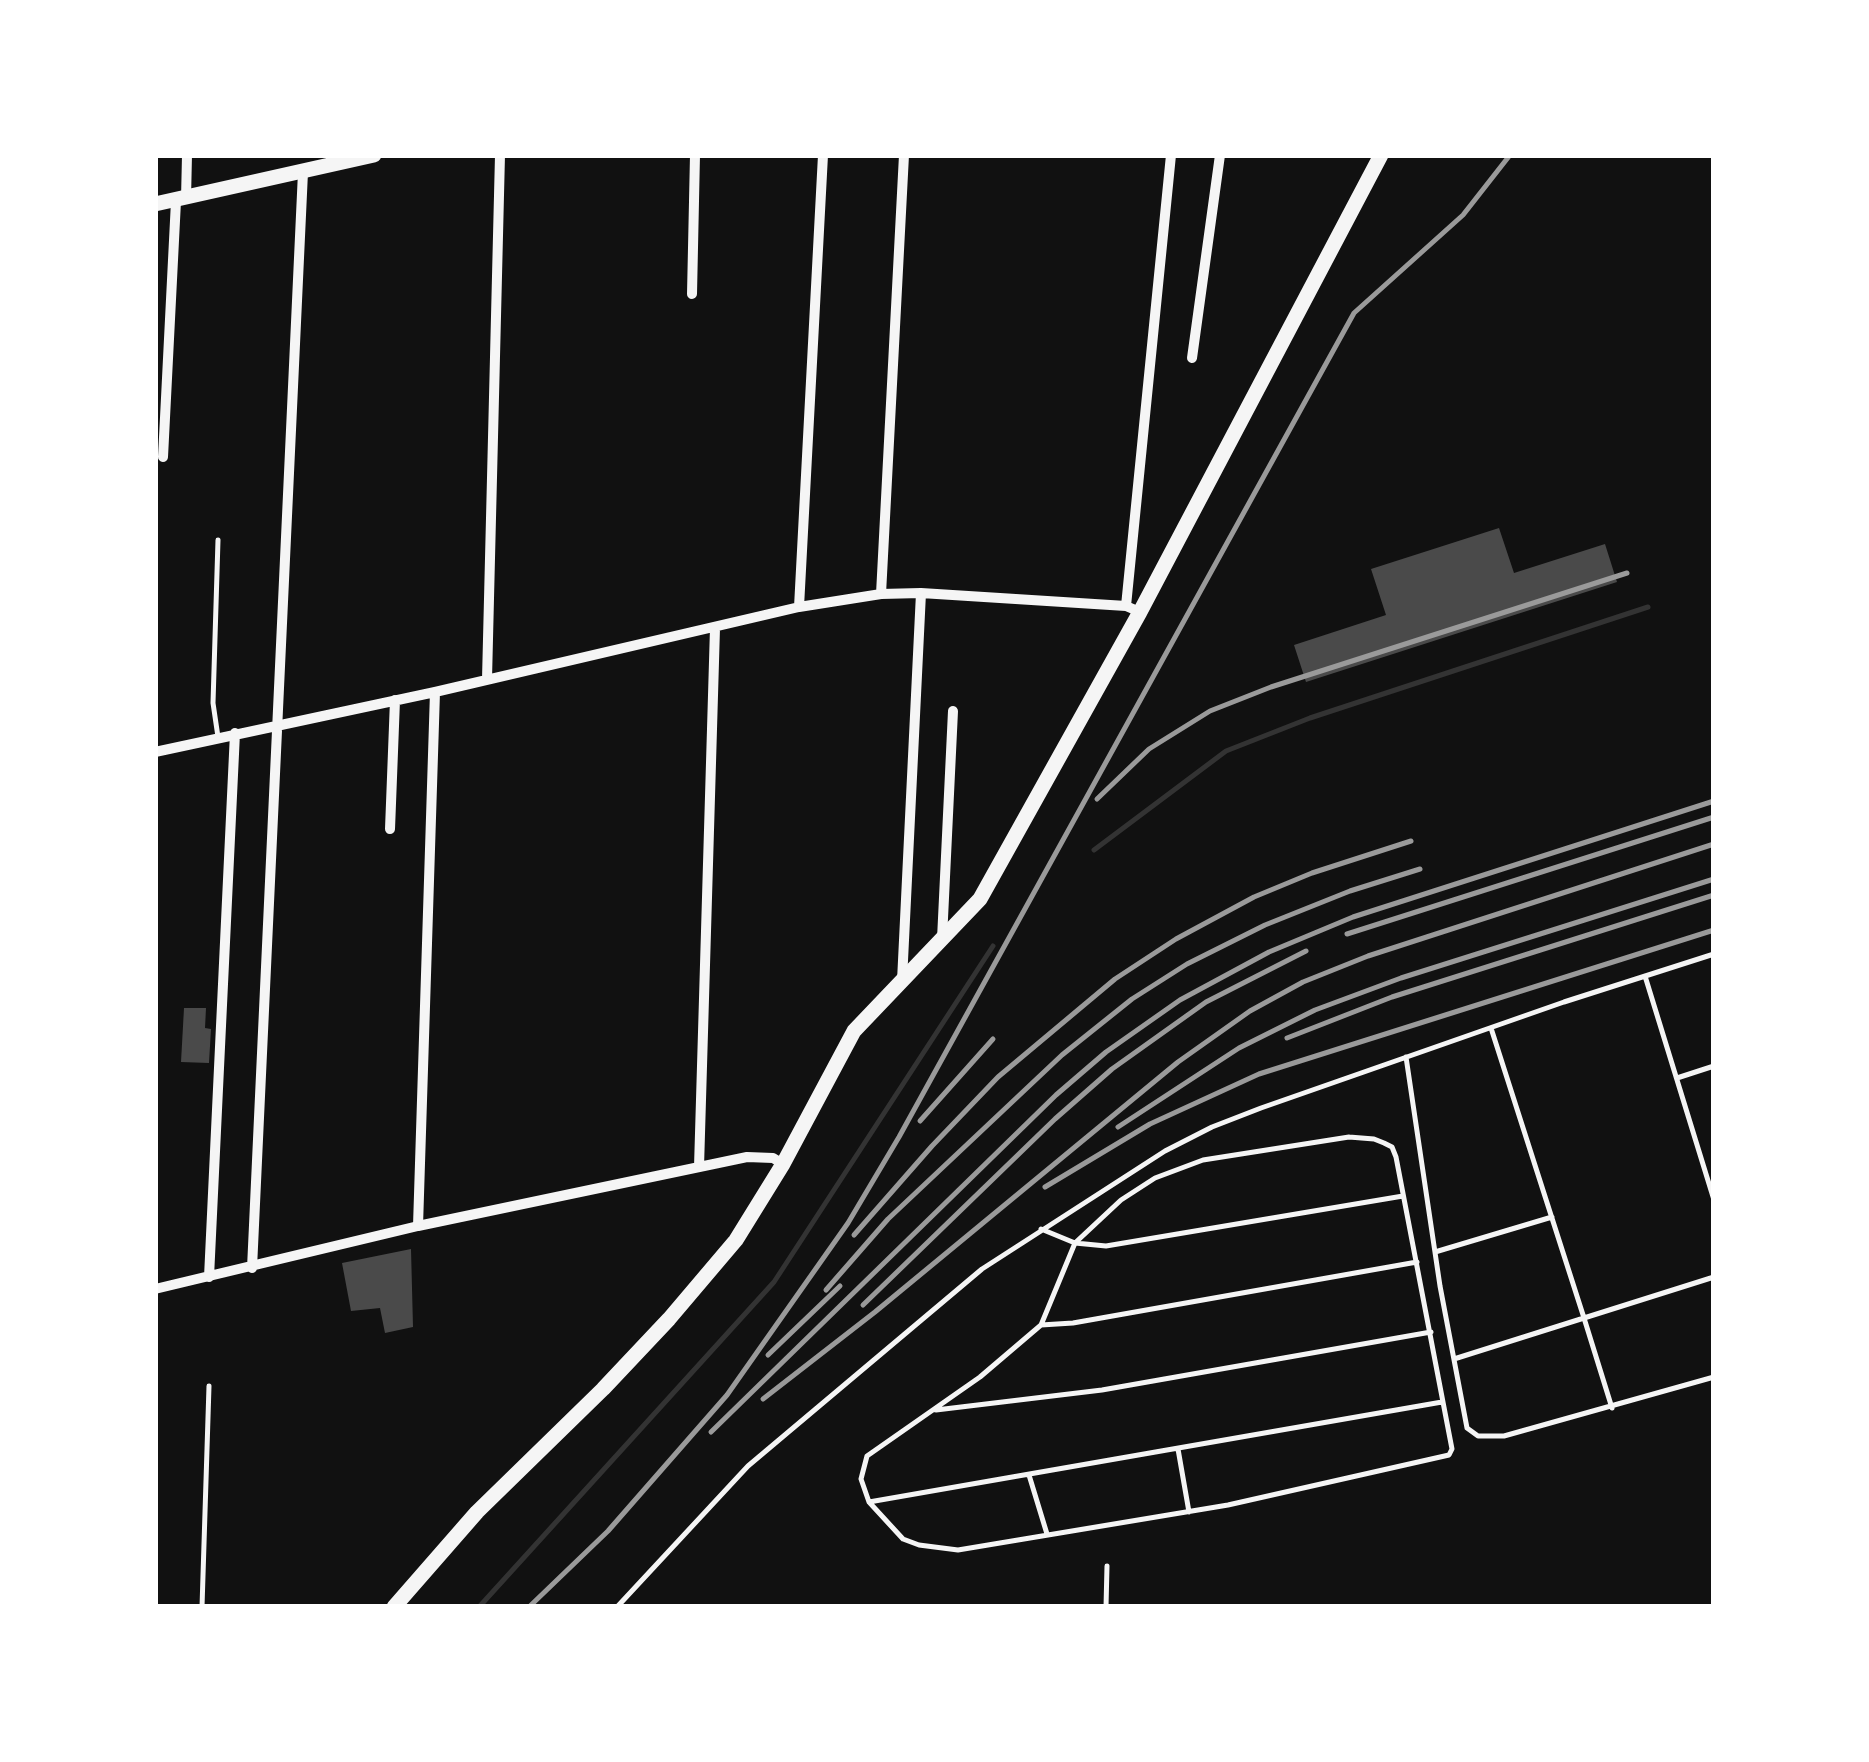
<!DOCTYPE html>
<html>
<head>
<meta charset="utf-8">
<style>
	body { margin:0 }
	#map { position:relative; width:1869px; height:1762px; overflow:hidden; background:#111; font-family:Lora,serif }
	canvas { display:block }
	.frame { position:absolute; inset:0; border:158px solid #fff; pointer-events:none }
</style>
</head>
<body>
<div id="map">
<canvas width="1869" height="1762"></canvas>
<div class="frame"></div>
</div>
<script>
const g = document.querySelector('canvas').getContext('2d');
g.lineJoin = 'round';
function shape(rows) {
  const path = new Path2D();
  for (const r of rows) {
    path.moveTo(r[0], r[1]);
    for (let i = 2; i < r.length; i += 2) path.lineTo(r[i], r[i + 1]);
  }
  return path;
}
function strokePath(path, color, width, dash) {
  g.strokeStyle = color;
  g.lineWidth = width;
  g.lineCap = dash ? 'butt' : 'round';
  g.setLineDash(dash || []);
  g.stroke(path);
}
function paint(path, color) {
  g.fillStyle = color;
  g.fill(path, 'evenodd');
}
const stream = shape([
	[1094,850,1226,751,1310,718,1648,607],
	[479,1607,774,1282,993,946]
]);
const building = shape([
	[1499,528,1514,573,1605,544,1617,582,1306,682,1294,645,1386,615,1371,569],
	[184,1008,206,1008,205,1028,211,1029,209,1063,181,1062],
	[411,1249,413,1327,385,1333,380,1308,351,1311,342,1263]
]);
const service = shape([
	[218,540,213,703,218,737],
	[1645,976,1714,1200],
	[1491,1028,1584,1318,1714,1277],
	[1406,1057,1440,1286,1467,1428,1478,1436,1504,1436,1714,1377],
	[1677,1078,1714,1066],
	[1349,1137,1374,1139,1384,1143,1392,1147,1396,1157,1452,1449,1449,1455,1228,1505,958,1550,919,1545,903,1539,869,1502,861,1479,867,1456,980,1377,1041,1325,1075,1243,1121,1200,1155,1178,1203,1160,1349,1137],
	[1041,1229,1075,1243,1106,1246,1403,1196],
	[1435,1252,1552,1217],
	[1041,1325,1073,1323,1417,1262],
	[1454,1359,1584,1318,1612,1408],
	[936,1410,1102,1390,1431,1332],
	[1178,1449,1189,1512],
	[1029,1475,1047,1534],
	[869,1502,1442,1402],
	[202,1607,209,1386],
	[617,1607,748,1466,982,1269,1165,1151,1212,1127,1261,1108,1564,1002,1714,954],
	[1106,1607,1107,1566]
]);
const minor = shape([
	[186,199,187,155],
	[692,294,695,155],
	[1192,358,1220,155],
	[163,457,176,201],
	[881,594,904,155],
	[1126,606,1171,155],
	[799,607,823,155],
	[487,679,500,155],
	[155,752,435,692,799,607,881,594,921,593,1126,606,1140,612],
	[390,829,395,700],
	[942,939,953,711],
	[902,981,921,593],
	[699,1167,715,628],
	[418,1226,435,692],
	[252,1268,303,172],
	[209,1277,235,733],
	[155,1289,418,1226,747,1157,773,1158,783,1164]
]);
const secondary = shape([
	[155,204,374,155],
	[394,1607,477,1512,603,1389,669,1319,736,1240,783,1164,854,1031,980,899,1140,612,1381,155]
]);
const rail = shape([
	[1097,799,1149,749,1210,711,1271,687,1627,573],
	[1347,934,1714,817],
	[1287,1038,1392,997,1714,895],
	[920,1121,993,1039],
	[1118,1127,1239,1048,1315,1010,1401,978,1714,879],
	[1045,1187,1150,1124,1259,1074,1714,930],
	[854,1235,932,1146,998,1077,1115,979,1176,939,1254,897,1312,873,1411,841],
	[826,1290,888,1219,1062,1055,1132,999,1187,964,1265,925,1350,891,1420,869],
	[863,1305,1055,1119,1112,1069,1206,1002,1306,951],
	[768,1355,840,1286],
	[763,1399,875,1312,1178,1062,1250,1011,1303,982,1368,956,1714,844],
	[711,1432,1056,1095,1106,1052,1180,1000,1269,952,1353,917,1714,801],
	[529,1607,608,1531,727,1395,848,1223,899,1137,1354,313,1463,215,1510,155]
]);
strokePath(stream, '#333', 5);
paint(building, '#4a4a4a');
strokePath(service, '#f5f5f5', 5);
strokePath(minor, '#f5f5f5', 10);
strokePath(secondary, '#f5f5f5', 15);
strokePath(rail, '#9a9a9a', 5);
</script>
</body>
</html>
